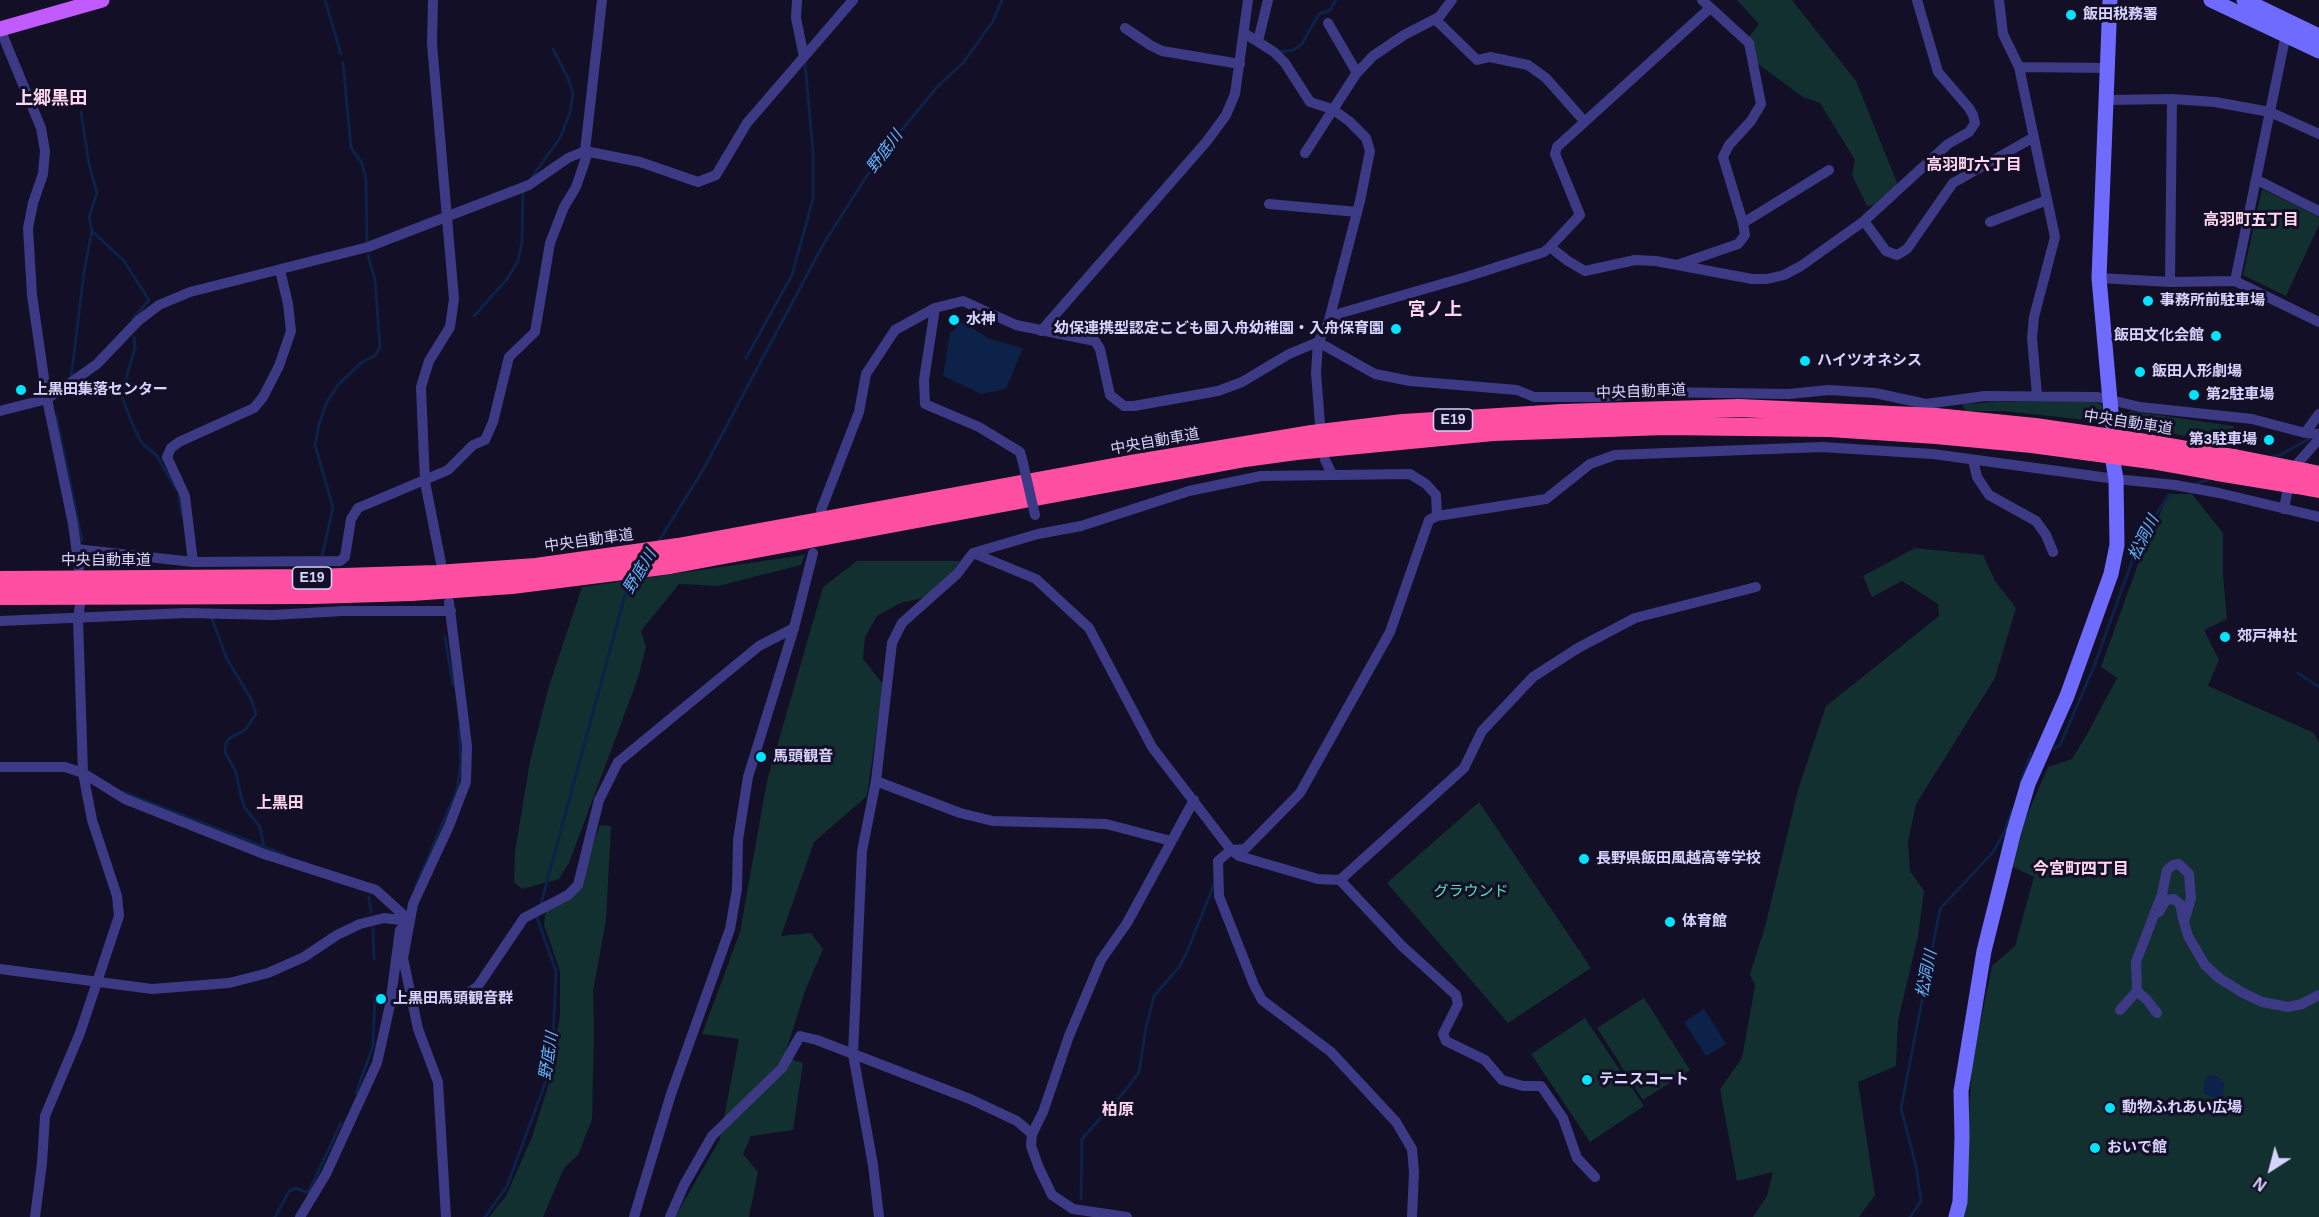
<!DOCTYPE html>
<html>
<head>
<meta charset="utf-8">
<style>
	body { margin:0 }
	#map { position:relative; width:2319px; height:1217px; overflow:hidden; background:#130f26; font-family:Helvetica,sans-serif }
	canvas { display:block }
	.north { position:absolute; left:2241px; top:1139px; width:60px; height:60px; -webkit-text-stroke:4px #130f26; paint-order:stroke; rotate:216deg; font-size:16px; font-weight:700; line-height:24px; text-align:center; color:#d9d4ff }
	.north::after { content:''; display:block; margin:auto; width:21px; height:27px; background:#d9d4ff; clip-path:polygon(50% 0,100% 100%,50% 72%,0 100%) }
</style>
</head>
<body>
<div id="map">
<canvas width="2319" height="1217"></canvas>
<div class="north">N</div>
</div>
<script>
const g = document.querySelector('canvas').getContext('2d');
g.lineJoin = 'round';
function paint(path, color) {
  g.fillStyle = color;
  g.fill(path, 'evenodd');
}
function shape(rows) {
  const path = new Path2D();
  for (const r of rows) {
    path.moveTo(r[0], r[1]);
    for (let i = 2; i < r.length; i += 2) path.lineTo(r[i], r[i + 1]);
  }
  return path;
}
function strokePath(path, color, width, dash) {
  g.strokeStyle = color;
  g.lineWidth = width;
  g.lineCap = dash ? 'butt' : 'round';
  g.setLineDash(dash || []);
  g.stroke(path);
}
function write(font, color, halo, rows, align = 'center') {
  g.font = font + ' Helvetica,"Noto Sans JP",sans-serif';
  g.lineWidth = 6;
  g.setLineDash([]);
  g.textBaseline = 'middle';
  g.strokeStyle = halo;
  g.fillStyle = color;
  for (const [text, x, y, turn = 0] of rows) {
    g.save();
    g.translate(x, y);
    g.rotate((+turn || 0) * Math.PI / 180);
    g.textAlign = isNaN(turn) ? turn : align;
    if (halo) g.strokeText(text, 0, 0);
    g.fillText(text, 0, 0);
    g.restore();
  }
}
const green = shape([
	[1737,0,1792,0,1856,81,1898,185,1874,205,1867,206,1852,175,1855,160,1820,103,1803,97,1754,61,1744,43,1759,24],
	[2262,189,2319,217,2319,225,2286,296,2243,275],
	[2095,401,2102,405,2104,422,2003,411,1966,411,1962,404,1997,402],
	[2130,411,2233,426,2237,445,2140,428,2128,424,2121,418],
	[2169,494,2192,494,2223,533,2223,575,2227,619,2204,630,2219,660,2208,686,2314,733,2319,743,2319,1217,1963,1217,1972,1063,1992,966,2015,946,2034,877,2013,867,2025,820,2048,767,2072,759,2086,736,2117,678,2101,667,2143,550],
	[1915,548,1983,555,1995,581,2016,608,1995,678,1916,804,1908,842,1910,871,1924,891,1918,936,1898,1021,1896,1066,1858,1082,1875,1195,1859,1217,1753,1217,1767,1196,1773,1172,1737,1181,1720,1089,1742,1058,1755,986,1750,974,1765,927,1798,790,1826,706,1939,616,1938,604,1902,581,1872,597,1863,576],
	[805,555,801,565,718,586,679,584,641,631,646,647,638,678,569,863,559,879,522,889,514,882,515,852,530,761,549,686,582,587],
	[857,561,960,561,951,574,928,597,900,603,877,616,865,637,863,659,883,684,867,796,814,842,781,936,811,933,823,949,805,991,784,1057,803,1063,793,1130,751,1136,743,1154,758,1172,749,1217,675,1217,720,1139,739,1039,702,1034,740,932,767,781,823,587],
	[1479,802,1591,968,1508,1023,1387,883],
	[600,825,611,826,606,920,593,991,594,1031,592,1120,578,1155,564,1168,543,1217,489,1217,506,1196,532,1137,549,1083,560,1015,560,971,544,925,546,908,576,893],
	[1644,998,1690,1070,1643,1100,1597,1028],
	[1585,1018,1644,1106,1590,1142,1531,1054]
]);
const water = shape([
	[962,322,990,339,1023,348,1006,389,981,394,943,376,950,333],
	[1704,1009,1726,1044,1706,1056,1684,1022],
	[2208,1075,2217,1076,2224,1082,2223,1101,2203,1093,2204,1081]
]);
const stream = shape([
	[325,0,341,54],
	[1280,52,1293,50,1301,45,1319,14,1330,10,1336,0],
	[343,63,351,148,362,163,366,179,367,245],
	[81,112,89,164,97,193,89,217,92,231,124,261,149,300,133,319],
	[532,177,560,138,570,113,573,93,568,78,553,49],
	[474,316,507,279,518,261,522,241,523,192],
	[134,337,135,348,121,395,135,430,142,443,157,456,176,489],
	[746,358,792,275,813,199,813,152,805,63],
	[71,378,84,272,92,231],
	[56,415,82,540],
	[2270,458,2282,454,2312,437],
	[2198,483,2210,479],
	[179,496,182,515],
	[657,544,703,470,824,243,877,160,937,87,963,63,993,21,1002,0],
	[322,556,333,508,315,445,319,424,327,402,338,385,361,363,376,355,380,347,375,280,368,255],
	[212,619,227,659,251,699,256,714,245,730,230,738,226,743,225,752,236,772,241,797,245,808,260,827,264,848],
	[445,637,453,685],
	[2298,673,2319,687],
	[2054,749,2060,745,2093,669,2139,542,2169,494],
	[2020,784,2031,753],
	[123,792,285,855],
	[415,888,457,790,461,763,459,728],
	[369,897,371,912],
	[540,907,625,595,636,577],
	[373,928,374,959],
	[356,1093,373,1046,375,995],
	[1081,1199,1082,1139,1129,1086,1139,1072,1146,1027,1154,996,1179,967,1187,952,1214,884],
	[275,1217,290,1190,296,1188,306,1192,309,1191,341,1123],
	[485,1217,507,1186,546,1081,553,1043,556,971,537,918,538,913],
	[1910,1217,1921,1201,1916,1166,1901,1108,1940,909,1993,852,2005,831,2012,810]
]);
const street = shape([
	[433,0,432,44,454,299,450,327,429,361,421,387,425,482,441,563],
	[797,0,796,18,804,57],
	[1999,0,2003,34,2019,67,2055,237,2034,317,2032,338,2037,395],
	[1435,19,1477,60,1490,57,1528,65,1546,78,1585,122],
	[1328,23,1357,73],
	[1125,28,1150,45,1162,51,1240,64],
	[0,29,41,128,45,151,43,174,33,203,28,228,32,295,47,399,73,524,79,568],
	[1244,33,1274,52,1285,63,1310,102,1332,109,1349,121,1366,138,1370,151,1360,201,1328,324,1318,342,1316,373,1320,424],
	[1258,41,1268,0],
	[2019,67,2108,68],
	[2107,100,2172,99,2215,102,2270,112,2319,134],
	[585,151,602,0],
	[1305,153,1356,74,1373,56,1404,35,1439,17,1452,0],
	[2257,180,2319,211],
	[1269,204,1357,212],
	[1864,221,1886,251,1897,255,1907,249,1953,183,2034,137],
	[1990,222,2047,200],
	[1743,223,1829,170],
	[1550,247,1568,261,1585,271,1635,260,1656,261,1752,279,1767,279,1784,275,1801,266,1864,221,1948,144,1969,132,1975,123,1973,115,1969,108,1938,72,1917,0],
	[1677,265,1738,244,1745,235,1743,223,1723,157,1729,145,1751,121,1761,104,1749,43,1702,0],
	[2099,278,2170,282,2235,281,2319,322],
	[2235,281,2286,34],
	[2170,282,2172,99],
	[935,308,924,380,925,404,979,427,1020,452,1023,463],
	[1328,324,1341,313,1466,277,1544,252,1550,247,1580,215,1555,154,1557,147,1710,8],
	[1041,331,1207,141,1226,115,1235,94,1248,0],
	[1318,342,1375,374,1410,381,1517,390,1534,397,1602,397,1660,392,1789,394,1829,390,1875,393,1926,404,1985,396,2098,397,2140,407,2252,419,2305,433,2319,434],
	[0,411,47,399,97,364,138,321,159,305,190,292,368,247,529,185,568,158,585,151,640,162,698,182,716,175,747,123,853,0],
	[2305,433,2319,414],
	[1325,460,1332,474],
	[1973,460,1977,477,1989,495,2036,521,2046,535,2053,552],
	[2284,509,2290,477,2297,464,2319,439],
	[821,510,859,412,866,374,895,330,935,308,963,301,1016,325,1095,341,1100,349,1110,395,1124,406,1134,406,1218,391,1242,382,1289,354,1318,342],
	[76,549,193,562,340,561,345,557,351,519,358,508,448,470,473,445,485,440,493,422,509,357,535,332,550,243,564,207,576,187,588,152],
	[973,553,1036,579,1089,628,1152,747,1231,850,1239,856,1318,879,1340,880,1464,768,1482,731,1533,677,1578,648,1635,618,1756,587],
	[193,562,185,496,167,457,171,448,179,442,254,408,263,397,279,366,291,331,288,304,280,270],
	[0,621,187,613,273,615,343,611,451,611],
	[0,767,65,767,83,773,125,799,264,854,376,890,410,921],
	[876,781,960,813,993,821,1106,824,1171,841],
	[1340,880,1402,946,1456,995,1458,1004,1443,1034,1446,1041,1485,1060,1502,1080,1523,1086,1541,1086,1563,1118,1577,1158,1595,1177],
	[2159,912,2166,900,2174,899,2180,904,2183,919],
	[0,969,152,989,229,983,268,973,304,957,337,935,360,924,384,918,409,921],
	[2137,991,2147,1000,2157,1013],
	[410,993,460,995,470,992,478,986,524,918,568,895,578,885,599,800,618,762,759,646,794,628],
	[2120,1010,2137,991,2136,962,2162,894,2167,870,2173,865,2179,864,2189,874,2191,898,2184,922,2188,936,2205,965,2219,978,2243,993,2262,1002,2288,1007,2302,1004,2319,995],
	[35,1217,42,1163,45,1116,80,1033,119,916,117,896,92,820,83,773,78,618,80,605],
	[300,1217,326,1174,377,1063,390,1005,400,930,409,921],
	[446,1217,438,1082,418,1029,403,958,413,904,449,826,466,782,467,746,449,602],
	[634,1217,671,1094,730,929,737,889,738,840,748,777,794,628,813,553],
	[670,1217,684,1185,712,1136,782,1068,800,1036,817,1040,970,1099,1017,1121,1032,1134],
	[879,1217,873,1165,853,1054,862,851,876,781,892,643,902,623,957,574,973,553,1038,534,1081,526,1189,491,1261,476,1410,474,1426,484,1436,495,1437,516,1546,499,1590,464,1615,455,1822,447,1933,454,2116,479,2175,485,2219,493,2319,517],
	[1127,1217,1073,1209,1052,1195,1039,1168,1031,1146,1032,1134,1043,1112,1069,1036,1101,960,1127,923,1194,800],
	[1412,1217,1414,1172,1412,1149,1396,1122,1331,1052,1262,1000,1254,985,1219,896,1218,861,1231,850,1245,849,1300,793,1390,632,1429,520,1437,516]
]);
const secondary = shape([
	[2110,0,2099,278,2112,423],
	[2211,0,2319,51],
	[2244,0,2319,36],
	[1956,1217,1960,1202,1962,1137,1961,1091,1984,951,2014,831,2028,784,2067,696,2111,574,2117,545,2116,479,2113,462]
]);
const primary = shape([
	[0,29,102,0]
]);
const highway = shape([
	[2305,472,2319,475],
	[2297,485,2319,489],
	[0,580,313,578,437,574,536,567,678,547,1130,464,1312,434,1403,423,1562,413,1739,408,1936,417,2035,427,2153,444,2234,458],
	[0,596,313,595,411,592,512,585,670,565,1245,458,1296,451,1493,432,1664,426,1830,428,1936,435,2032,444,2151,460,2218,472]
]);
const streetBridge = shape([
	[1023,463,1035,515]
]);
const highwayBridge = shape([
	[2234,458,2305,472],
	[2218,472,2297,485]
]);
const markers = [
	[2071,15,6,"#00e5ff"],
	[2148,301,6,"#00e5ff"],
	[954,320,6,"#00e5ff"],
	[1396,329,6,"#00e5ff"],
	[2216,336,6,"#00e5ff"],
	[1805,361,6,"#00e5ff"],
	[2140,372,6,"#00e5ff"],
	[21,390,6,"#00e5ff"],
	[2194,395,6,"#00e5ff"],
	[2269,440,6,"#00e5ff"],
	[2225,637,6,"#00e5ff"],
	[761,757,6,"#00e5ff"],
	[1584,859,6,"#00e5ff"],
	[1670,922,6,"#00e5ff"],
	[381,999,6,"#00e5ff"],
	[1587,1080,6,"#00e5ff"],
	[2110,1108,6,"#00e5ff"],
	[2095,1148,6,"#00e5ff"]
];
const shields = [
	[1453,420,39],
	[312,578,39]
];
const shieldNames = [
	["E19",1453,420],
	["E19",312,578]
];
const poiNames = [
	["飯田税務署",2083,15],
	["事務所前駐車場",2160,301],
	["水神",966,320],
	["幼保連携型認定こども園入舟幼稚園・入舟保育園",1384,329,"right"],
	["飯田文化会館",2204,336,"right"],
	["ハイツオネシス",1817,361],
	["飯田人形劇場",2152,372],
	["上黒田集落センター",33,390],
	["第2駐車場",2206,395],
	["第3駐車場",2257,440,"right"],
	["郊戸神社",2237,637],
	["馬頭観音",773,757],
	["長野県飯田風越高等学校",1596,859],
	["体育館",1682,922],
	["上黒田馬頭観音群",393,999],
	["テニスコート",1599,1080],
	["動物ふれあい広場",2122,1108],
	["おいで館",2107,1148]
];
const streetNames = [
	["中央自動車道",1641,392,-2],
	["中央自動車道",2128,423,9],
	["中央自動車道",1155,442,-10],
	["中央自動車道",589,541,-8],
	["中央自動車道",106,561]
];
const parkNames = [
	["グラウンド",1471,892]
];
const waterNames = [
	["野底川",885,152,-53],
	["松洞川",2144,538,-63],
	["野底川",640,572,-59],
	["松洞川",1927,974,-79],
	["野底川",549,1056,-81]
];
const neighbourhoodNames = [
	["高羽町六丁目",1974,166],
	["高羽町五丁目",2251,221],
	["上黒田",280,804],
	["今宮町四丁目",2081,870],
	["柏原",1118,1111]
];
const quarterNames = [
	["上郷黒田",51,99],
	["宮ノ上",1435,310]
];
paint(green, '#12302f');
paint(water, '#0c2248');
strokePath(stream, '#0c2248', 3);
strokePath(street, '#3d3a85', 10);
strokePath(secondary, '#6f6bff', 15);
strokePath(primary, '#c25bff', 15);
strokePath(highway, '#ff4fa3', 18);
strokePath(streetBridge, '#3d3a85', 10);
strokePath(highwayBridge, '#ff4fa3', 18);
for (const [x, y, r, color] of markers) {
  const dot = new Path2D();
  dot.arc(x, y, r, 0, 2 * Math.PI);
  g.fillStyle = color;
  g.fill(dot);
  strokePath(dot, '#130f26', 2);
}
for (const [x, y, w] of shields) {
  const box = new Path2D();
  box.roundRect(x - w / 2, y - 11, w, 22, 4.5);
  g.fillStyle = '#130f26';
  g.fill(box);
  strokePath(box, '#d9d4ff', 1.5);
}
write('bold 14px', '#d9d4ff', null, shieldNames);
write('bold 15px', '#d9d4ff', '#130f26', poiNames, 'left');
write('15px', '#d9d4ff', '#130f26', streetNames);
write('15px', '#5fe0c0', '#130f26', parkNames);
write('italic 16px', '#62b6ff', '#130f26', waterNames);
write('bold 16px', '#ffd6f0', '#130f26', neighbourhoodNames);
write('bold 18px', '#ffd6f0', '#130f26', quarterNames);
</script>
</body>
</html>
